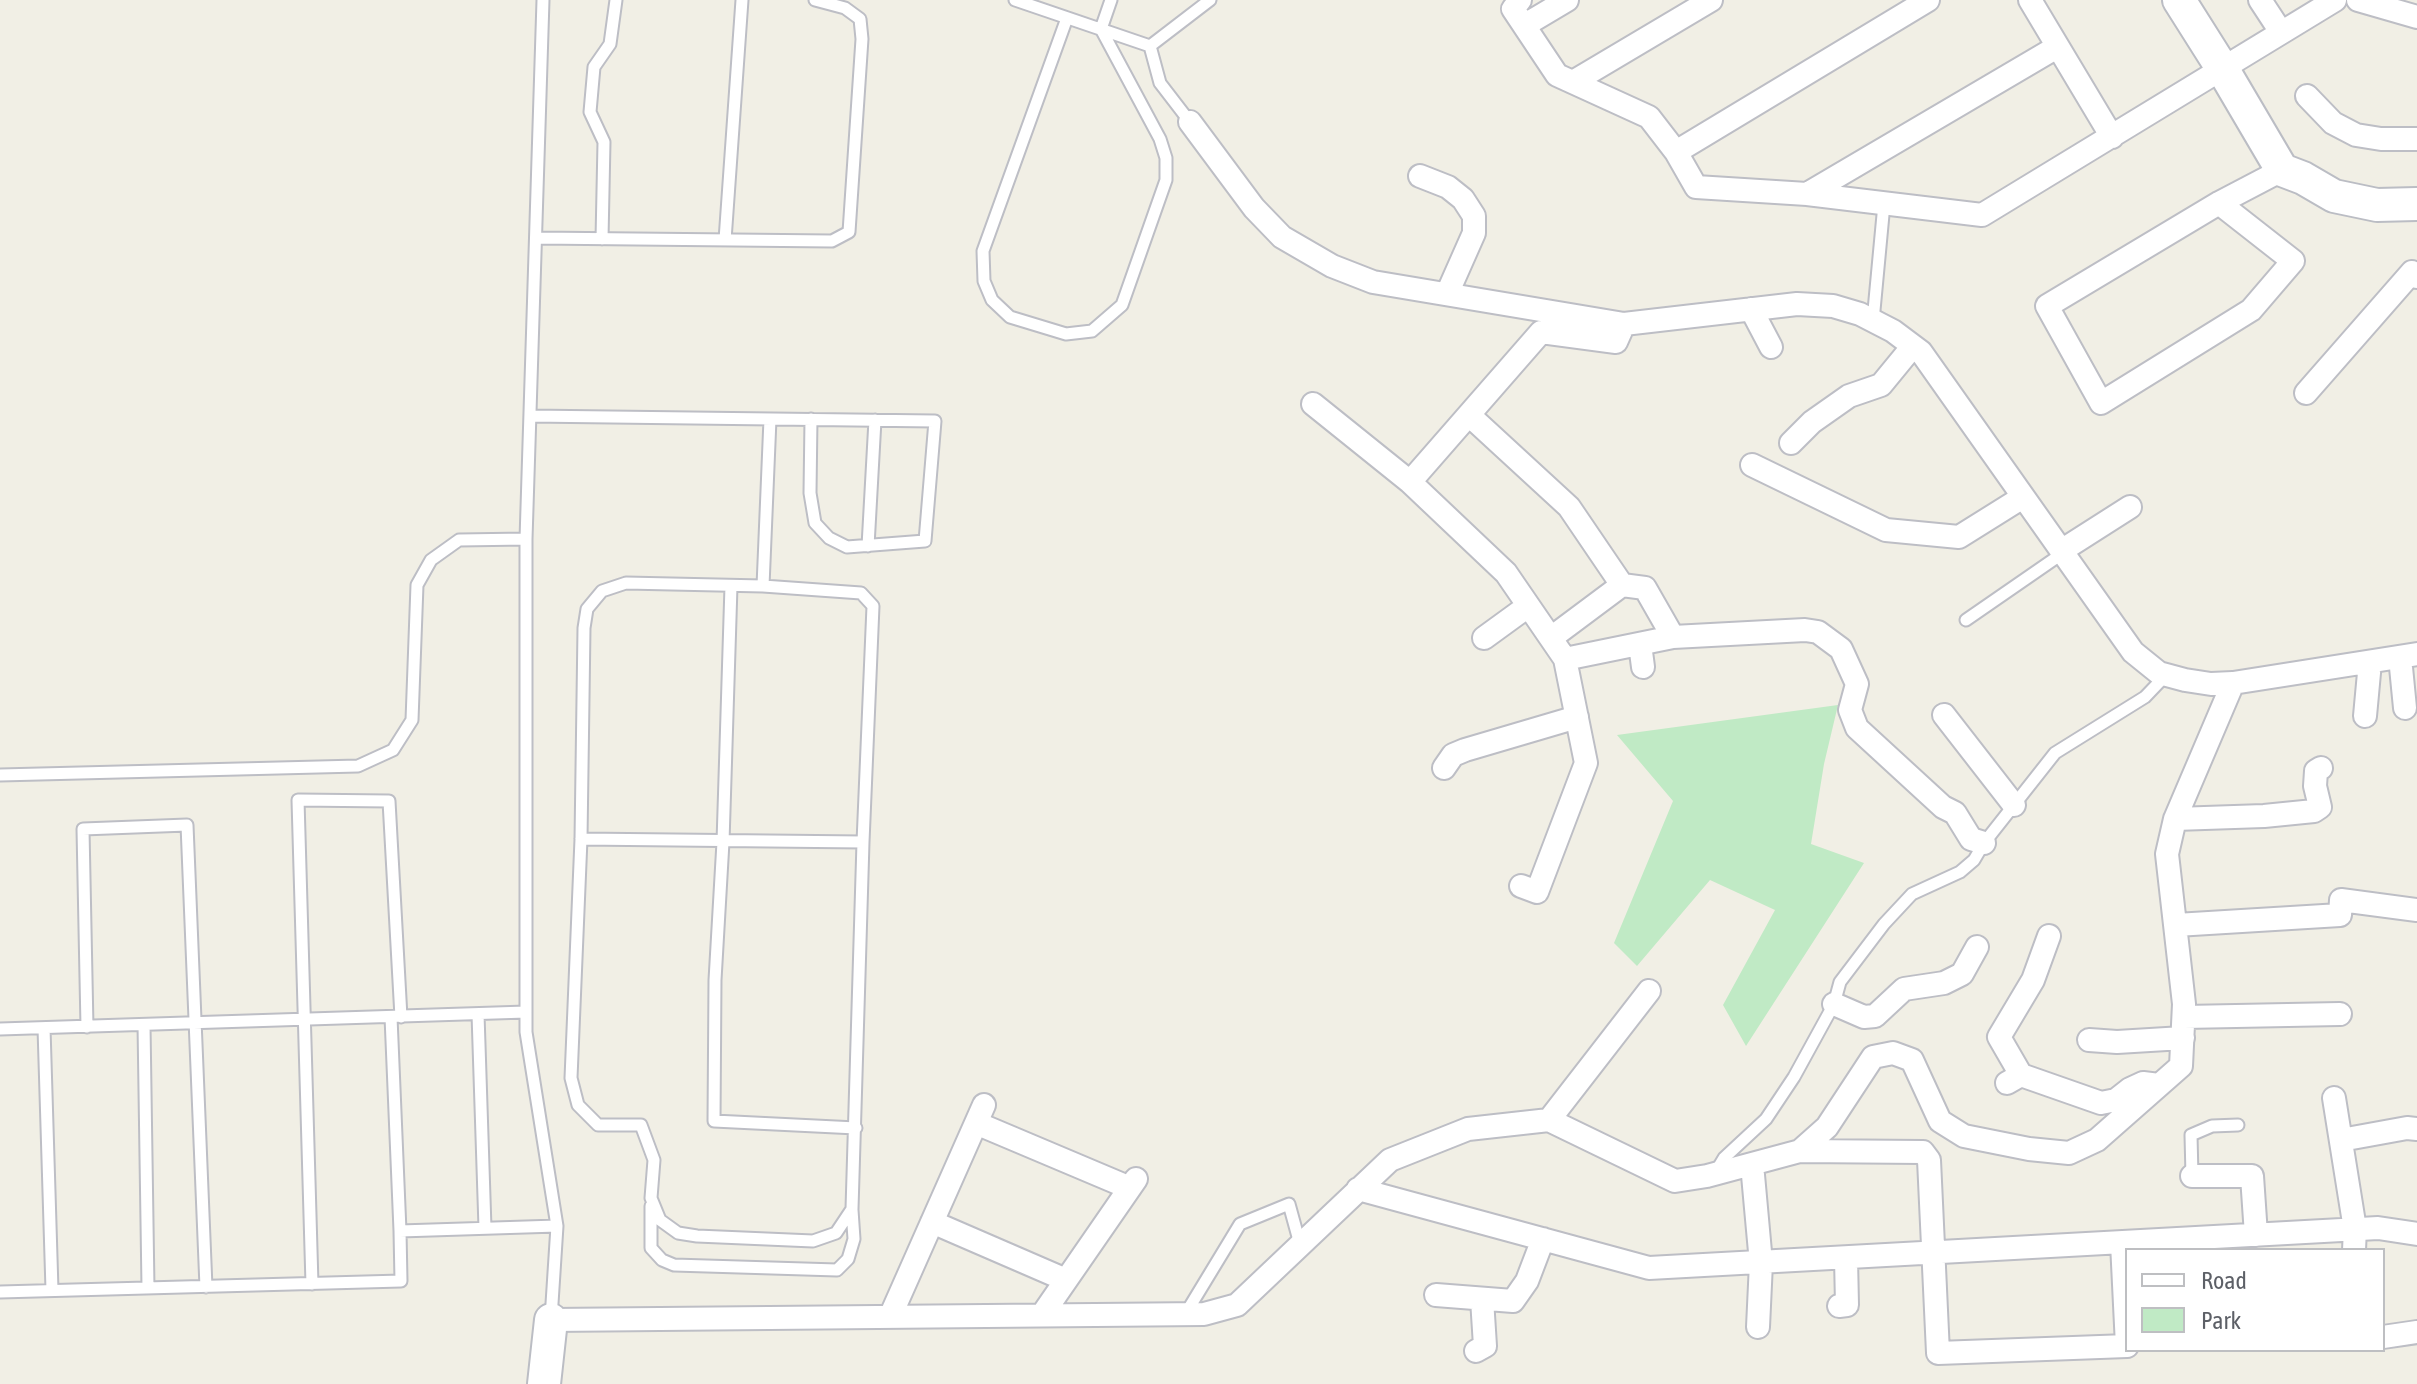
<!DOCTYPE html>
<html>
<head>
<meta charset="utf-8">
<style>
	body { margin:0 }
	#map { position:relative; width:2417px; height:1384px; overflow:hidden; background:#f1efe5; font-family:"Asap Condensed",sans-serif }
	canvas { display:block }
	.legend { position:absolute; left:2125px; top:1248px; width:260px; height:104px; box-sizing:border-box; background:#fff; border:2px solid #bebfc2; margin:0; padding:10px 14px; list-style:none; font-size:24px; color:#5d6067 }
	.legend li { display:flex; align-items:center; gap:16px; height:40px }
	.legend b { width:40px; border:2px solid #bebfc2 }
</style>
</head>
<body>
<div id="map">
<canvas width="2417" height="1384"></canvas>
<ul class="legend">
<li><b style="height:10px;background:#fff"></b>Road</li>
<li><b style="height:22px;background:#c0eac5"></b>Park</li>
</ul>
</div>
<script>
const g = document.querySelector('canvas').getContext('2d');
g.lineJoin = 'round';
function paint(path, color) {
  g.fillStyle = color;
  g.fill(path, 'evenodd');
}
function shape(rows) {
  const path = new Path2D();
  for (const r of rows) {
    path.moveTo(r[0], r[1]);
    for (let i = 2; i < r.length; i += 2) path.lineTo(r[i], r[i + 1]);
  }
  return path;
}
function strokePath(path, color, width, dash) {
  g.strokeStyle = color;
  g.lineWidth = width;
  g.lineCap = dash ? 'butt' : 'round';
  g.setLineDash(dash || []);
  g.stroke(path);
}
const green = shape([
	[1838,705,1824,764,1811,844,1864,863,1746,1046,1723,1005,1775,910,1710,880,1637,966,1614,943,1673,801,1617,735]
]);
const lane = shape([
	[543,0,526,539,526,1032,557,1226,551,1319],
	[1015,0,1150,46,1160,83,1190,122],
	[1067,18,983,251,984,281,992,300,1010,317,1066,334,1092,331,1122,305,1166,180,1166,158,1160,139,1101,29,1111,0],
	[1150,46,1210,0],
	[537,238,832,241,849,232,862,39,860,19,845,8,815,0],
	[602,239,604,142,590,112,594,67,610,44,616,0],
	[725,240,742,0],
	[1873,321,1884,204],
	[530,416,935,421,925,541,847,547,829,538,815,523,810,493,811,419],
	[868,546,875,420],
	[626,583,763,586,861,593,873,606,863,842,852,1209,836,1233,813,1241,697,1236,678,1233,660,1220,651,1198,654,1160,641,1125,598,1125,578,1105,571,1078,581,839,584,628,587,609,602,591,626,583],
	[731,586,723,842,715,980,714,1121,856,1128],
	[763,586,770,419],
	[1966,620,2063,553],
	[0,775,358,766,393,750,412,720,417,585,431,560,459,540,526,539],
	[581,839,863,842],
	[478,1014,485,1228],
	[391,1017,400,1231,557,1226],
	[144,1025,148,1288],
	[87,1027,83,829,187,825,206,1287],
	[44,1028,52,1290],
	[0,1029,526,1012],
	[1715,1173,1724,1158,1766,1119,1794,1077,1834,1004,1840,982,1884,924,1912,894,1960,872,1974,860,1984,843,2055,753,2145,697,2166,675],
	[2192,1176,2191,1135,2212,1126,2238,1125],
	[651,1206,651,1248,662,1260,674,1265,837,1270,848,1259,854,1239,852,1210],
	[312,1284,298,800,389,801,401,1017],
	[0,1292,401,1281,400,1231],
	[1186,1313,1240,1224,1289,1204,1300,1244]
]);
const street = shape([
	[1520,0,1513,9,1557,75,1649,117,1676,152,1696,187,1807,194,1982,215,2335,0],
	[2030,0,2112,137],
	[2260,0,2281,32],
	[2358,0,2417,17],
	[1525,25,1567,0],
	[1573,82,1711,0],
	[2307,96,2333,123,2356,135,2381,139,2417,139],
	[1190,122,1254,208,1282,237,1332,266,1373,282,1624,324,1797,304,1833,306,1860,314,1893,331,1921,352,2133,652,2159,673,2185,680,2211,684,2233,683,2417,654],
	[1676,152,1928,0],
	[1420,176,1448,187,1463,199,1474,216,1474,233,1447,294],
	[1807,194,2057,47],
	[2219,203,2293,261,2251,310,2101,403,2047,306,2219,203],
	[2219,203,2282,170],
	[1751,309,1771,347],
	[2306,393,2412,272,2417,277],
	[1313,404,1410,482,1541,332,1616,342,1624,324],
	[1469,415,1569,507,1622,585,1551,638],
	[1791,443,1812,422,1849,396,1881,385,1913,346],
	[1752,465,1886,530,1959,537,2023,497],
	[1410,482,1506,573,1565,659,1586,763,1537,892,1521,886],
	[2061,551,2130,507],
	[1622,585,1645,588,1673,637,1805,630,1818,632,1841,649,1857,684,1850,710,1857,728,1943,807,1955,813,1971,839,1984,843],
	[1484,638,1528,606],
	[1640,644,1643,667],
	[2400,657,2405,708],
	[1565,659,1673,637],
	[1944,715,2014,805],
	[2365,716,2370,662],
	[1444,768,1453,755,1465,750,1577,717],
	[2175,819,2264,816,2314,811,2320,807,2315,786,2316,771,2321,768],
	[2176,925,2340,915,2341,900,2417,910],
	[1834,1004,1864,1017,1875,1016,1904,989,1944,983,1962,974,1977,947],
	[2184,1017,2340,1014],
	[2089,1040,2117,1042,2183,1038],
	[2021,1075,1999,1037,2033,980,2049,936],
	[2007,1083,2021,1075,2101,1103,2116,1100,2130,1089,2143,1083,2159,1085],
	[2334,1098,2355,1229,2354,1250],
	[1549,1120,1649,991],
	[976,1123,1130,1188],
	[2341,1140,2407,1128,2417,1129],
	[1800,1151,1923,1152,1929,1160,1938,1353,2127,1346],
	[1752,1164,1761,1263,1758,1327],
	[2192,1176,2252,1176,2256,1235],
	[1358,1189,1649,1268,2378,1228,2417,1234],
	[932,1222,1066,1280],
	[2122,1243,2127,1346],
	[1436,1295,1513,1301,1527,1281,1543,1239],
	[1839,1306,1847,1305,1846,1258],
	[1042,1315,1136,1179],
	[890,1317,984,1105],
	[551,1320,1204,1314,1237,1305,1390,1160,1468,1129,1549,1120,1675,1181,1707,1176,1800,1151,1827,1127,1873,1057,1893,1053,1912,1060,1940,1121,1964,1136,2029,1149,2069,1153,2097,1140,2181,1066,2184,1004,2167,854,2175,819,2233,683],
	[2383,1337,2417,1332],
	[1476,1351,1485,1346,1482,1299]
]);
const secondary = shape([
	[2179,0,2222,68,2282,170,2303,178,2334,196,2377,205,2417,204],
	[544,1384,551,1320]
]);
paint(green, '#c0eac5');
strokePath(lane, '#bdbec5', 15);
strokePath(street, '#bdbec5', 26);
strokePath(secondary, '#bbbdc4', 36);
strokePath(lane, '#fff', 11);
strokePath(street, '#fff', 22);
strokePath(secondary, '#fff', 32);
</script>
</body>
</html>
